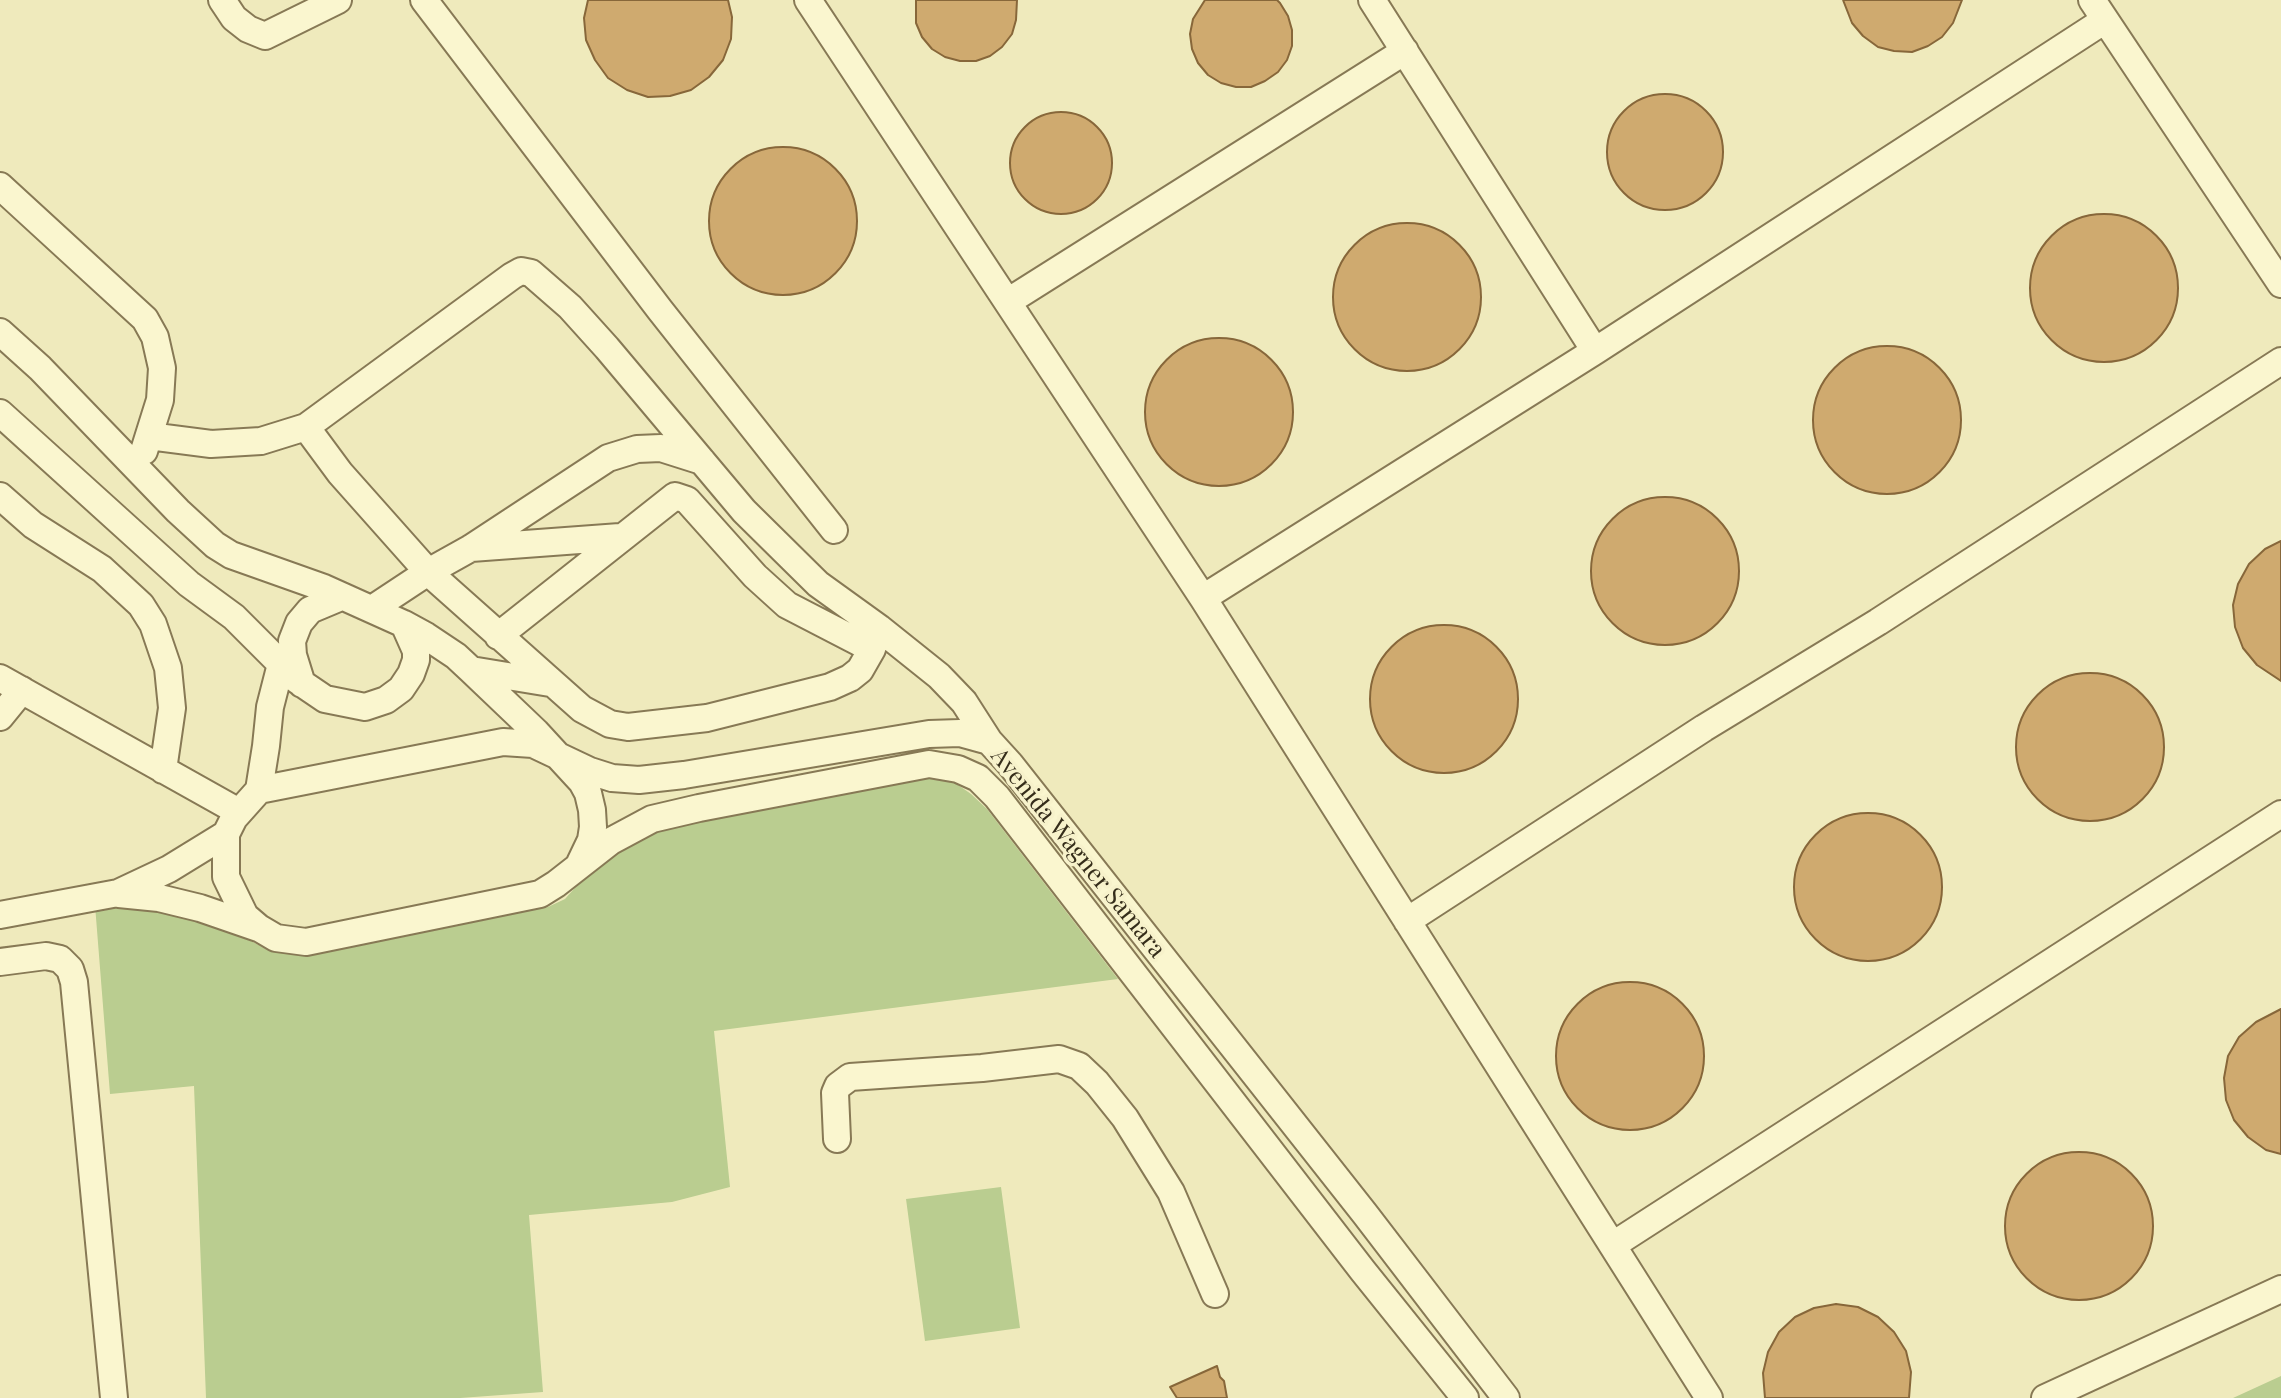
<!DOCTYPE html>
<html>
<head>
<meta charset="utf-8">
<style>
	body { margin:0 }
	canvas { display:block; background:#efeabc }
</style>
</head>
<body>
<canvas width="2281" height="1398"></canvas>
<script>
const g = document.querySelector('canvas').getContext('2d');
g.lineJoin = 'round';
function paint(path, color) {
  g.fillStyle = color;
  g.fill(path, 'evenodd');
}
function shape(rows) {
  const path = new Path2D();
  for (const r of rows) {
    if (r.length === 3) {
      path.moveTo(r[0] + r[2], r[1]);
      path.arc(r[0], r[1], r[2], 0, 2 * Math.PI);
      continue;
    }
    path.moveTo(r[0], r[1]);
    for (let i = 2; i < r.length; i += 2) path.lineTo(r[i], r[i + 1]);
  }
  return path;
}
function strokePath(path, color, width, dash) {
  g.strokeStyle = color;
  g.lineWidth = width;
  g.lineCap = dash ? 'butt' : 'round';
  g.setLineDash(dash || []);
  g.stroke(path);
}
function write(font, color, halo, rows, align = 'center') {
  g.font = font + ' "Playfair Display",serif';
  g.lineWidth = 7;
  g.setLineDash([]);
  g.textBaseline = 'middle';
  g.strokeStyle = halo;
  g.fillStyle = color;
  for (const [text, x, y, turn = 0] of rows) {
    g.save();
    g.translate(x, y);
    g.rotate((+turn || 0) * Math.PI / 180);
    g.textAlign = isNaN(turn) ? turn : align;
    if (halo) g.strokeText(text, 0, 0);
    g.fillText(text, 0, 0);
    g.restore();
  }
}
const green = shape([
	[924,776,951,780,971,794,987,809,1118,979,714,1031,730,1187,672,1202,529,1215,543,1392,460,1398,206,1398,194,1086,110,1094,95,905,132,899,209,919,268,950,289,954,317,951,548,907,565,899,605,854,650,826],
	[1001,1187,1020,1328,925,1341,906,1199],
	[2281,1376,2281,1398,2233,1398]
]);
const building = shape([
	[588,0,728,0,732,17,731,39,723,60,709,77,691,90,670,96,648,97,627,90,608,78,595,60,586,40,584,18,588,0],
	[916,0,1017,0,1016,20,1012,34,1002,47,990,56,976,61,960,61,945,57,932,49,922,37,916,23,916,0],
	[1205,0,1277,0,1280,3,1288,16,1292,30,1292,46,1287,60,1278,72,1265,81,1251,87,1236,87,1221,83,1208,75,1198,63,1192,49,1190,34,1193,19,1205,0],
	[1843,0,1962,0,1953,23,1942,37,1928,46,1912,52,1894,51,1878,47,1863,36,1852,23,1843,0],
	[1665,152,58],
	[1061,163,51],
	[783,221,74],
	[2104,288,74],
	[1407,297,74],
	[1219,412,74],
	[1887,420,74],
	[1665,571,74],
	[2281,541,2281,681,2257,665,2243,648,2235,627,2233,605,2238,584,2249,564,2265,549,2281,541],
	[1444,699,74],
	[2090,747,74],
	[1868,887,74],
	[1630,1056,74],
	[2281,1009,2281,1154,2266,1150,2248,1137,2234,1120,2226,1100,2224,1078,2228,1056,2239,1037,2256,1022,2281,1009],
	[2079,1226,74],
	[1836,1304,1858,1307,1878,1317,1894,1332,1906,1351,1911,1372,1909,1398,1765,1398,1763,1373,1768,1352,1779,1332,1795,1317,1814,1308,1836,1304],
	[1217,1366,1220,1377,1224,1381,1227,1398,1177,1398,1170,1387,1217,1366]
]);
const minor = shape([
	[222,0,234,18,248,29,265,36,338,0],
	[424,0,660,310,834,530],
	[808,0,1203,598,1709,1398],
	[1372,0,1595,351],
	[2092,0,2281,284],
	[0,186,145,319,155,337,162,368,160,400,144,451],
	[1009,301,1405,51],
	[0,332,40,368,178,511,215,545,231,555,324,588,404,624,426,636,456,656,471,670,536,732,582,782,588,793,592,810,593,827,591,840,580,863],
	[0,413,189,584,234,617,297,680,325,699,365,707,386,700,401,689,411,674,416,660,416,651,404,624],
	[306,427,340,473,428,572,372,609],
	[149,436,211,444,261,441,306,427,512,276,521,271,531,273,570,307,607,348,744,511,818,584,879,628,939,676,964,702,989,741],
	[702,461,661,448,637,449,608,458,471,548,428,572,582,709,610,724,628,727,707,718,830,687,850,678,860,670,872,649,879,628],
	[0,496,33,525,102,569,141,605,153,624,168,668,172,708,163,770],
	[471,548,620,537],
	[1203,598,1595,351,2105,20],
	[498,636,675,496,687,500,755,576,787,605,872,649],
	[471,670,550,683],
	[0,678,239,812],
	[302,684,293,655,292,641,299,623,310,610,341,597],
	[0,717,22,690],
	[259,790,266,746,270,707,281,664],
	[119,894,159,898,200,908,258,928],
	[0,915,118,893,169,869,226,834],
	[1407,921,1704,728,1878,622,2281,361],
	[0,962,46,956,60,959,70,969,74,982,114,1398],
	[837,1139,835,1093,838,1086,850,1077,982,1068,1059,1059,1079,1066,1097,1083,1125,1118,1171,1192,1215,1294],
	[1613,1245,2281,814],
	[1465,1398,1363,1271,997,797,978,778,958,769,929,764,699,808,652,819,611,841,556,884,540,894,306,942,276,938,259,928,245,916,226,877,226,834,234,818,259,790,503,742,533,744,590,771,612,778,639,780,684,775,929,734,960,733,989,741,1010,764,1365,1214,1506,1398],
	[2045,1398,2281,1289]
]);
const streetNames = [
	["Avenida Wagner Samara",1078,853,51]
];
paint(green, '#bacd90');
paint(building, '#cfaa6f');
strokePath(building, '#87673a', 2);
strokePath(minor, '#877955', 30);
strokePath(minor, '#faf6cf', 26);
write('24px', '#352d1a', '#f7f2cb', streetNames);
</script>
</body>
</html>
